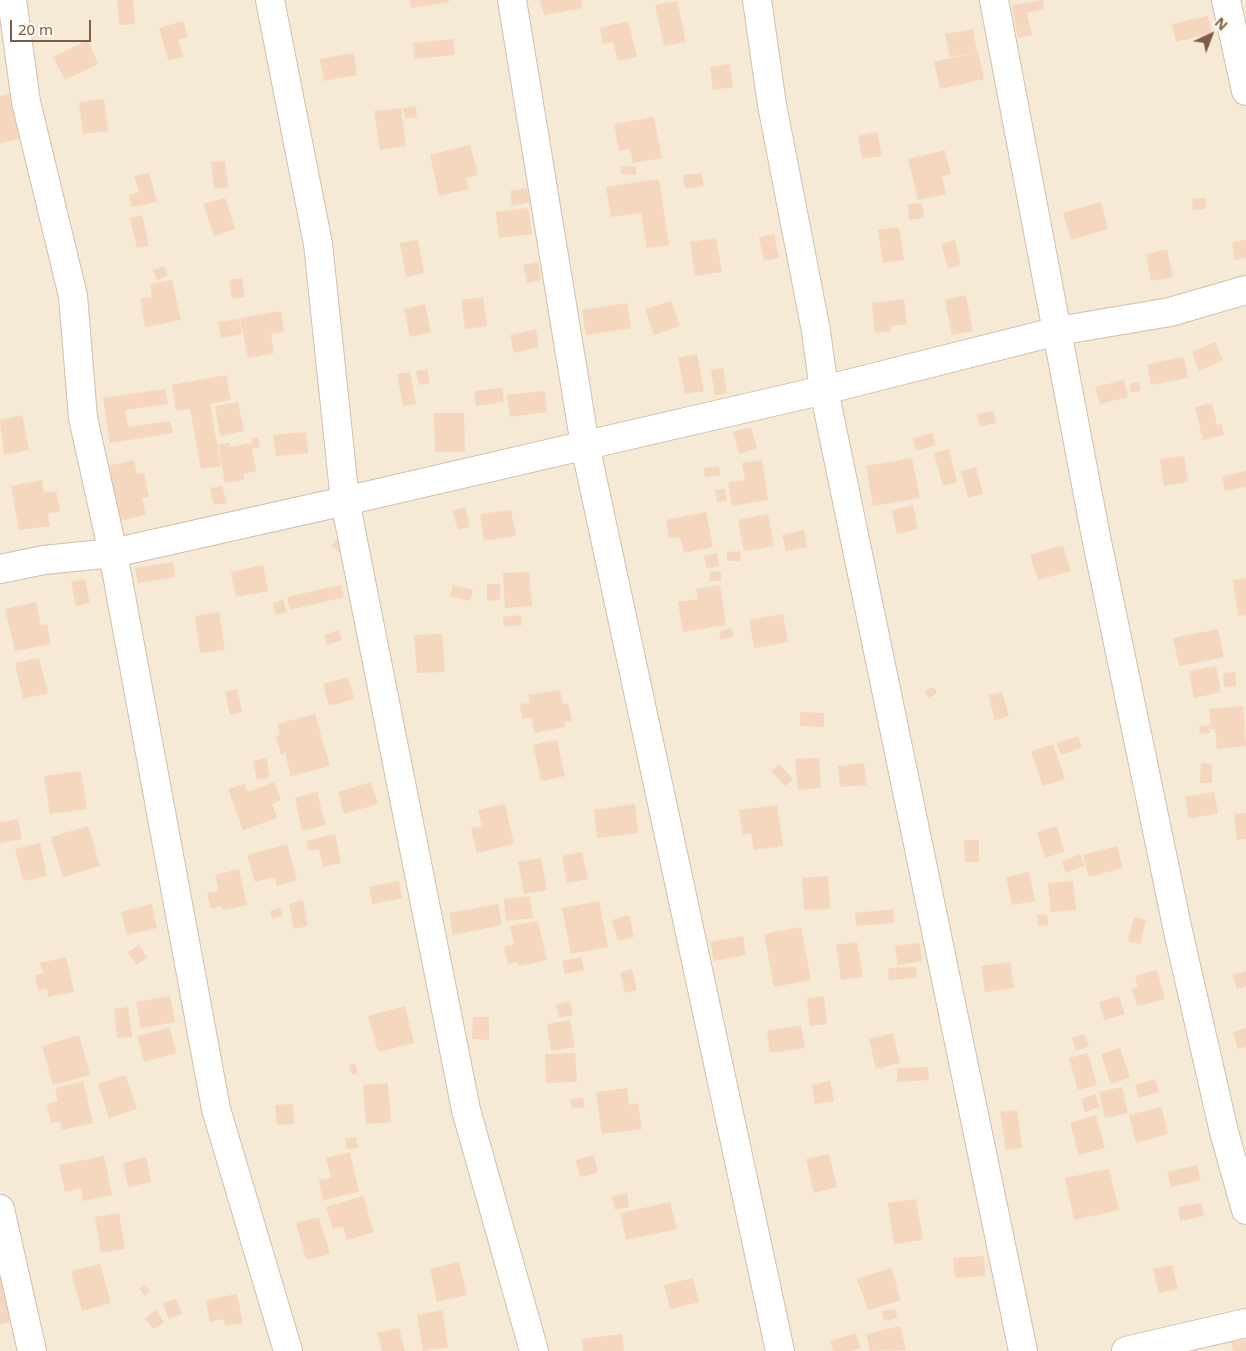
<!DOCTYPE html>
<html>
<head>
<meta charset="utf-8">
<style>
	body { margin:0 }
	#map { position:relative; width:1246px; height:1351px; overflow:hidden; background:#fef6e8; font-family:"Noto Sans",sans-serif }
	canvas { display:block }
	.north { position:absolute; left:1186px; top:10px; width:50px; height:50px; -webkit-text-stroke:4px #fffaf0; paint-order:stroke; rotate:43deg; font-size:14px; font-weight:700; line-height:20px; text-align:center; color:#7b5d49 }
	.north::after { content:''; display:block; margin:auto; width:18px; height:22px; background:#7b5d49; clip-path:polygon(50% 0,100% 100%,50% 72%,0 100%) }
	.scale { position:absolute; left:10px; top:20px; width:81px; height:22px; box-sizing:border-box; border:2px solid #7b5d49; border-top:0; padding-left:6px; font-size:15px; line-height:18px; white-space:nowrap; color:#7b5d49; -webkit-text-stroke:4px #fffaf0; paint-order:stroke }
</style>
</head>
<body>
<div id="map">
<canvas width="1246" height="1351"></canvas>
<div class="north">N</div>
<div class="scale">20 m</div>
</div>
<script>
const g = document.querySelector('canvas').getContext('2d');
g.lineJoin = 'round';
function paint(path, color) {
  g.fillStyle = color;
  g.fill(path, 'evenodd');
}
function shape(rows) {
  const path = new Path2D();
  for (const r of rows) {
    path.moveTo(r[0], r[1]);
    for (let i = 2; i < r.length; i += 2) path.lineTo(r[i], r[i + 1]);
  }
  return path;
}
function strokePath(path, color, width, dash) {
  g.strokeStyle = color;
  g.lineWidth = width;
  g.lineCap = dash ? 'butt' : 'round';
  g.setLineDash(dash || []);
  g.stroke(path);
}
const residential = shape([
	[0,0,1246,0,1246,1351,0,1351]
]);
const building = shape([
	[117,0,133,0,135,24,119,25],
	[409,0,449,0,449,2,411,8],
	[540,0,581,0,582,8,544,15],
	[1043,0,1044,9,1027,13,1032,35,1018,38,1012,5],
	[677,1,686,42,664,46,655,5],
	[1208,16,1212,33,1176,42,1172,24],
	[183,21,188,37,178,40,183,57,168,60,159,28],
	[628,21,637,57,618,61,613,42,603,44,600,28],
	[973,29,977,52,950,57,945,34],
	[453,39,455,55,414,59,413,43],
	[88,40,98,64,65,80,53,57],
	[978,52,984,79,940,89,934,62],
	[354,53,357,75,324,81,320,59],
	[730,64,733,87,713,90,710,67],
	[10,94,20,139,0,143,0,96],
	[104,99,108,131,83,134,79,102],
	[416,106,417,117,405,119,403,108],
	[401,108,406,146,380,150,374,111],
	[654,117,662,158,633,163,630,149,619,151,614,124],
	[877,132,882,156,862,159,858,136],
	[470,145,478,175,466,178,469,189,439,196,430,155],
	[945,150,951,174,942,176,946,194,918,200,908,159],
	[225,161,228,187,214,189,211,162],
	[621,166,636,167,636,175,621,174],
	[149,173,157,202,132,207,129,195,139,192,134,176],
	[701,173,704,186,685,189,683,175],
	[659,179,669,245,647,248,641,213,611,217,606,187],
	[527,188,530,202,512,206,510,191],
	[225,198,235,229,214,236,203,204],
	[1205,198,1206,209,1193,210,1192,199],
	[1101,202,1108,229,1071,240,1063,213],
	[922,203,924,218,909,220,908,204],
	[528,208,532,234,499,238,496,212],
	[142,215,149,246,137,248,130,218],
	[899,227,904,260,883,263,878,230],
	[774,234,779,258,764,261,759,237],
	[716,238,722,272,695,276,690,242],
	[418,240,424,273,406,277,400,243],
	[955,240,961,265,948,268,941,244],
	[1246,240,1246,258,1235,260,1232,242],
	[1167,249,1173,277,1151,281,1146,254],
	[538,262,541,280,527,283,523,265],
	[164,266,168,276,157,280,153,270],
	[242,278,245,297,232,299,229,280],
	[172,280,181,320,145,327,140,299,152,297,150,284],
	[966,295,973,331,952,335,945,300],
	[483,297,487,326,465,329,461,300],
	[904,299,907,324,891,326,891,331,875,333,872,303],
	[671,301,680,326,654,335,645,309],
	[627,303,631,328,586,335,582,310],
	[425,304,431,332,410,337,404,309],
	[281,311,284,332,271,334,274,353,248,358,240,318],
	[239,319,242,334,221,338,218,322],
	[536,329,539,347,514,353,510,335],
	[1215,342,1223,360,1199,371,1192,352],
	[697,354,704,391,685,394,678,358],
	[1184,357,1188,378,1151,385,1147,364],
	[723,368,727,394,715,395,711,370],
	[427,369,430,383,419,385,416,371],
	[410,372,416,404,403,406,397,374],
	[226,375,231,400,210,404,221,466,201,469,190,409,176,411,172,385],
	[1124,380,1128,397,1100,404,1095,387],
	[1139,382,1141,391,1131,392,1130,383],
	[502,388,504,402,476,406,474,391],
	[165,389,168,404,125,410,128,427,170,421,173,433,110,443,103,398],
	[545,391,547,412,510,417,507,395],
	[238,402,244,431,220,436,215,406],
	[1212,403,1217,425,1222,424,1224,435,1203,440,1195,407],
	[993,411,996,423,980,427,977,414],
	[434,413,464,413,465,452,435,452],
	[22,415,29,450,4,455,0,420],
	[751,427,757,448,739,454,733,432],
	[306,432,308,453,276,456,273,435],
	[932,433,936,445,916,451,913,438],
	[258,437,260,447,252,448,256,471,243,474,244,480,225,483,218,444,230,443,230,447,252,443,251,438],
	[949,449,957,482,943,486,934,453],
	[1184,456,1188,482,1164,486,1160,459],
	[912,458,920,498,873,506,866,466],
	[134,460,137,474,144,473,149,497,142,498,146,515,119,521,107,466],
	[762,460,768,500,732,506,728,482,745,480,742,463],
	[719,466,720,475,705,477,704,468],
	[976,467,983,494,968,498,961,471],
	[1246,471,1246,487,1225,491,1222,476],
	[42,480,44,493,56,491,60,512,48,513,50,526,19,530,11,486],
	[222,486,227,503,214,505,210,488],
	[725,489,727,501,717,502,715,490],
	[913,505,918,529,897,534,892,510],
	[465,507,470,527,458,530,452,511],
	[511,510,516,536,484,541,480,514],
	[706,512,713,547,684,553,680,537,669,539,666,520],
	[768,514,774,546,744,551,738,520],
	[804,530,807,547,786,551,782,535],
	[338,537,347,545,340,553,331,546],
	[1063,545,1071,571,1038,580,1030,555],
	[740,551,741,561,727,561,727,552],
	[717,553,719,566,707,568,704,556],
	[173,562,175,577,138,583,135,568],
	[263,565,268,591,236,597,231,572],
	[710,571,721,572,721,581,709,581],
	[529,572,532,606,505,608,503,573],
	[1246,578,1246,615,1238,616,1233,580],
	[85,579,90,603,76,606,71,582],
	[487,584,500,584,500,600,487,601],
	[341,585,344,597,290,610,287,597],
	[453,585,473,590,470,601,450,596],
	[720,585,726,625,683,632,678,602,698,599,696,589],
	[283,600,287,612,276,615,273,603],
	[36,602,41,626,47,624,51,644,15,651,5,609],
	[219,612,225,650,200,653,195,616],
	[783,614,788,642,754,648,749,620],
	[521,615,522,625,504,627,503,617],
	[731,628,734,636,721,640,719,632],
	[1218,629,1224,657,1179,666,1173,638],
	[339,630,342,640,327,645,324,635],
	[442,634,445,672,417,673,414,635],
	[39,658,48,693,23,699,15,663],
	[1216,666,1221,692,1194,698,1189,671],
	[1235,672,1236,686,1224,687,1223,673],
	[348,677,354,699,329,706,323,684],
	[933,687,937,693,928,698,925,691],
	[237,689,242,712,230,715,225,692],
	[560,690,563,704,568,703,572,721,564,722,565,727,534,733,532,717,522,719,520,704,530,703,528,695],
	[1002,692,1009,716,995,720,988,695],
	[1243,706,1246,746,1217,749,1215,729,1211,729,1209,709],
	[800,712,824,713,824,727,800,726],
	[315,714,330,766,291,776,285,753,281,755,276,736,280,735,277,724],
	[1210,725,1210,733,1200,734,1199,726],
	[1078,736,1082,748,1061,755,1057,743],
	[557,740,565,776,541,781,533,745],
	[1053,744,1065,779,1043,786,1031,751],
	[266,758,270,777,257,780,253,761],
	[819,758,821,788,798,790,795,759],
	[864,763,867,785,840,787,838,766],
	[1201,763,1212,764,1212,783,1200,783],
	[779,764,793,779,785,786,771,771],
	[81,771,87,809,50,814,44,776],
	[274,782,281,800,272,804,277,818,243,830,228,789,245,784,248,792],
	[371,782,378,804,344,814,338,792],
	[317,792,326,825,302,831,295,798],
	[1214,792,1218,813,1189,819,1185,797],
	[505,804,514,844,477,853,471,828,482,826,478,810],
	[635,804,638,833,597,838,594,810],
	[777,805,783,846,754,850,751,833,743,835,739,810],
	[1246,813,1246,839,1237,840,1234,814],
	[18,819,22,839,0,843,0,822],
	[88,826,100,866,63,877,51,837],
	[1057,826,1064,852,1045,858,1037,832],
	[335,834,341,863,323,867,319,849,309,851,306,841],
	[964,840,979,840,979,862,965,862],
	[40,843,47,876,23,881,15,849],
	[287,844,297,880,277,886,275,877,255,882,247,855],
	[1117,846,1123,868,1089,877,1083,855],
	[582,852,588,879,567,883,562,856],
	[1080,854,1085,865,1066,873,1062,862],
	[541,858,547,890,524,894,518,862],
	[239,869,247,905,223,910,222,906,211,909,207,893,219,891,215,875],
	[1029,872,1035,901,1012,905,1006,877],
	[828,876,830,909,804,910,802,878],
	[399,881,402,898,372,904,369,887],
	[1073,881,1076,910,1051,912,1048,883],
	[530,896,533,918,506,921,504,899],
	[303,900,308,926,294,929,289,904],
	[599,901,608,947,571,954,562,908],
	[152,904,157,928,127,935,121,912],
	[498,904,502,925,453,935,449,913],
	[280,908,283,916,272,919,270,911],
	[893,909,894,923,856,926,855,913],
	[1047,914,1048,925,1038,926,1037,915],
	[629,915,634,937,618,941,612,920],
	[1134,917,1146,920,1140,944,1128,941],
	[538,921,547,960,519,966,517,962,508,964,504,947,514,944,510,926],
	[801,927,811,980,774,987,764,934],
	[743,936,746,955,714,961,710,942],
	[857,942,863,977,841,980,836,945],
	[920,943,922,961,898,965,895,946],
	[139,945,147,958,136,965,128,952],
	[66,957,74,992,48,997,47,989,38,991,35,975,43,973,40,963],
	[581,957,584,970,565,974,562,961],
	[1010,962,1014,988,985,992,981,966],
	[916,967,917,978,889,980,888,968],
	[632,969,637,990,625,993,620,972],
	[1157,970,1165,999,1137,1006,1132,989,1138,988,1135,976],
	[1246,971,1246,986,1237,989,1232,975],
	[170,996,175,1022,141,1028,136,1002],
	[824,996,827,1024,810,1026,807,998],
	[1119,996,1125,1014,1104,1020,1099,1002],
	[570,1001,573,1015,559,1018,556,1004],
	[405,1006,414,1043,378,1052,368,1016],
	[128,1007,132,1037,117,1038,114,1009],
	[473,1017,489,1017,489,1040,472,1039],
	[570,1020,575,1047,551,1051,547,1024],
	[801,1025,805,1048,770,1053,767,1031],
	[170,1028,176,1053,144,1062,137,1036],
	[1246,1028,1246,1047,1238,1049,1233,1032],
	[893,1033,900,1063,876,1069,869,1039],
	[1084,1034,1089,1046,1076,1051,1072,1038],
	[79,1035,90,1075,53,1085,42,1046],
	[1120,1048,1130,1077,1111,1084,1101,1054],
	[575,1053,577,1082,546,1083,545,1054],
	[1088,1053,1097,1085,1078,1090,1069,1058],
	[355,1064,358,1073,352,1075,349,1065],
	[928,1067,929,1080,897,1082,897,1068],
	[125,1075,137,1109,109,1118,98,1084],
	[1155,1079,1159,1092,1139,1098,1135,1085],
	[83,1081,93,1123,62,1130,60,1121,51,1123,47,1104,58,1101,55,1088],
	[830,1081,834,1101,815,1104,812,1085],
	[388,1083,391,1122,366,1124,363,1085],
	[1122,1087,1128,1113,1105,1118,1099,1092],
	[627,1088,629,1105,638,1103,642,1129,602,1134,596,1092],
	[1095,1094,1100,1107,1085,1112,1081,1099],
	[583,1097,585,1107,572,1109,570,1100],
	[293,1104,294,1124,277,1125,275,1105],
	[1161,1107,1168,1134,1136,1143,1129,1115],
	[1017,1110,1022,1148,1006,1150,1000,1112],
	[1096,1115,1105,1148,1079,1155,1070,1123],
	[356,1137,358,1148,347,1149,345,1138],
	[350,1152,359,1192,323,1200,319,1180,331,1178,326,1158],
	[829,1154,837,1187,814,1193,806,1159],
	[594,1155,598,1173,580,1177,576,1160],
	[104,1156,112,1195,83,1201,81,1188,65,1192,59,1165],
	[146,1157,151,1182,128,1187,123,1163],
	[1197,1165,1201,1180,1171,1187,1167,1172],
	[1109,1169,1119,1210,1074,1220,1065,1178],
	[627,1193,629,1207,615,1210,612,1196],
	[363,1196,374,1232,347,1240,343,1226,333,1229,326,1207],
	[916,1199,923,1240,894,1244,888,1203],
	[670,1202,677,1229,626,1240,620,1213],
	[1201,1203,1204,1216,1180,1221,1178,1207],
	[119,1213,125,1249,101,1253,95,1217],
	[319,1217,330,1254,306,1260,296,1223],
	[984,1256,985,1276,955,1278,953,1258],
	[459,1262,467,1295,437,1302,430,1269],
	[100,1264,111,1303,82,1311,71,1271],
	[1172,1265,1178,1289,1159,1293,1153,1269],
	[891,1268,901,1300,868,1310,857,1279],
	[693,1278,699,1302,670,1309,664,1285],
	[4,1279,11,1322,0,1324,0,1280],
	[144,1284,150,1290,145,1296,139,1289],
	[237,1294,243,1323,225,1326,224,1319,210,1322,206,1300],
	[176,1299,182,1314,169,1319,163,1303],
	[895,1309,897,1318,884,1321,882,1311],
	[156,1310,164,1322,153,1329,145,1318],
	[442,1310,448,1347,423,1351,417,1315],
	[900,1326,906,1350,870,1351,866,1334],
	[399,1328,405,1351,382,1351,377,1333],
	[856,1333,861,1348,851,1351,833,1351,830,1341],
	[622,1334,624,1351,583,1351,582,1339],
	[1246,1340,1246,1351,1233,1351,1231,1342]
]);
const minor = shape([
	[12,0,26,102,73,296,83,418,113,553,216,1109,288,1351],
	[270,0,318,244,345,501,466,1110,534,1351],
	[512,0,585,445,780,1351],
	[757,0,772,105,816,331,824,390,1023,1351],
	[994,0,1096,537,1178,931,1224,1132,1246,1210],
	[1226,0,1246,91],
	[0,569,44,560,113,553,345,501,824,390,1058,331,1170,312,1246,290],
	[0,1209,32,1351],
	[1126,1351,1246,1323]
]);
paint(residential, '#f6e9d6');
paint(building, '#f5d6be');
strokePath(minor, '#d2beac', 30);
strokePath(minor, '#fff', 28);
</script>
</body>
</html>
